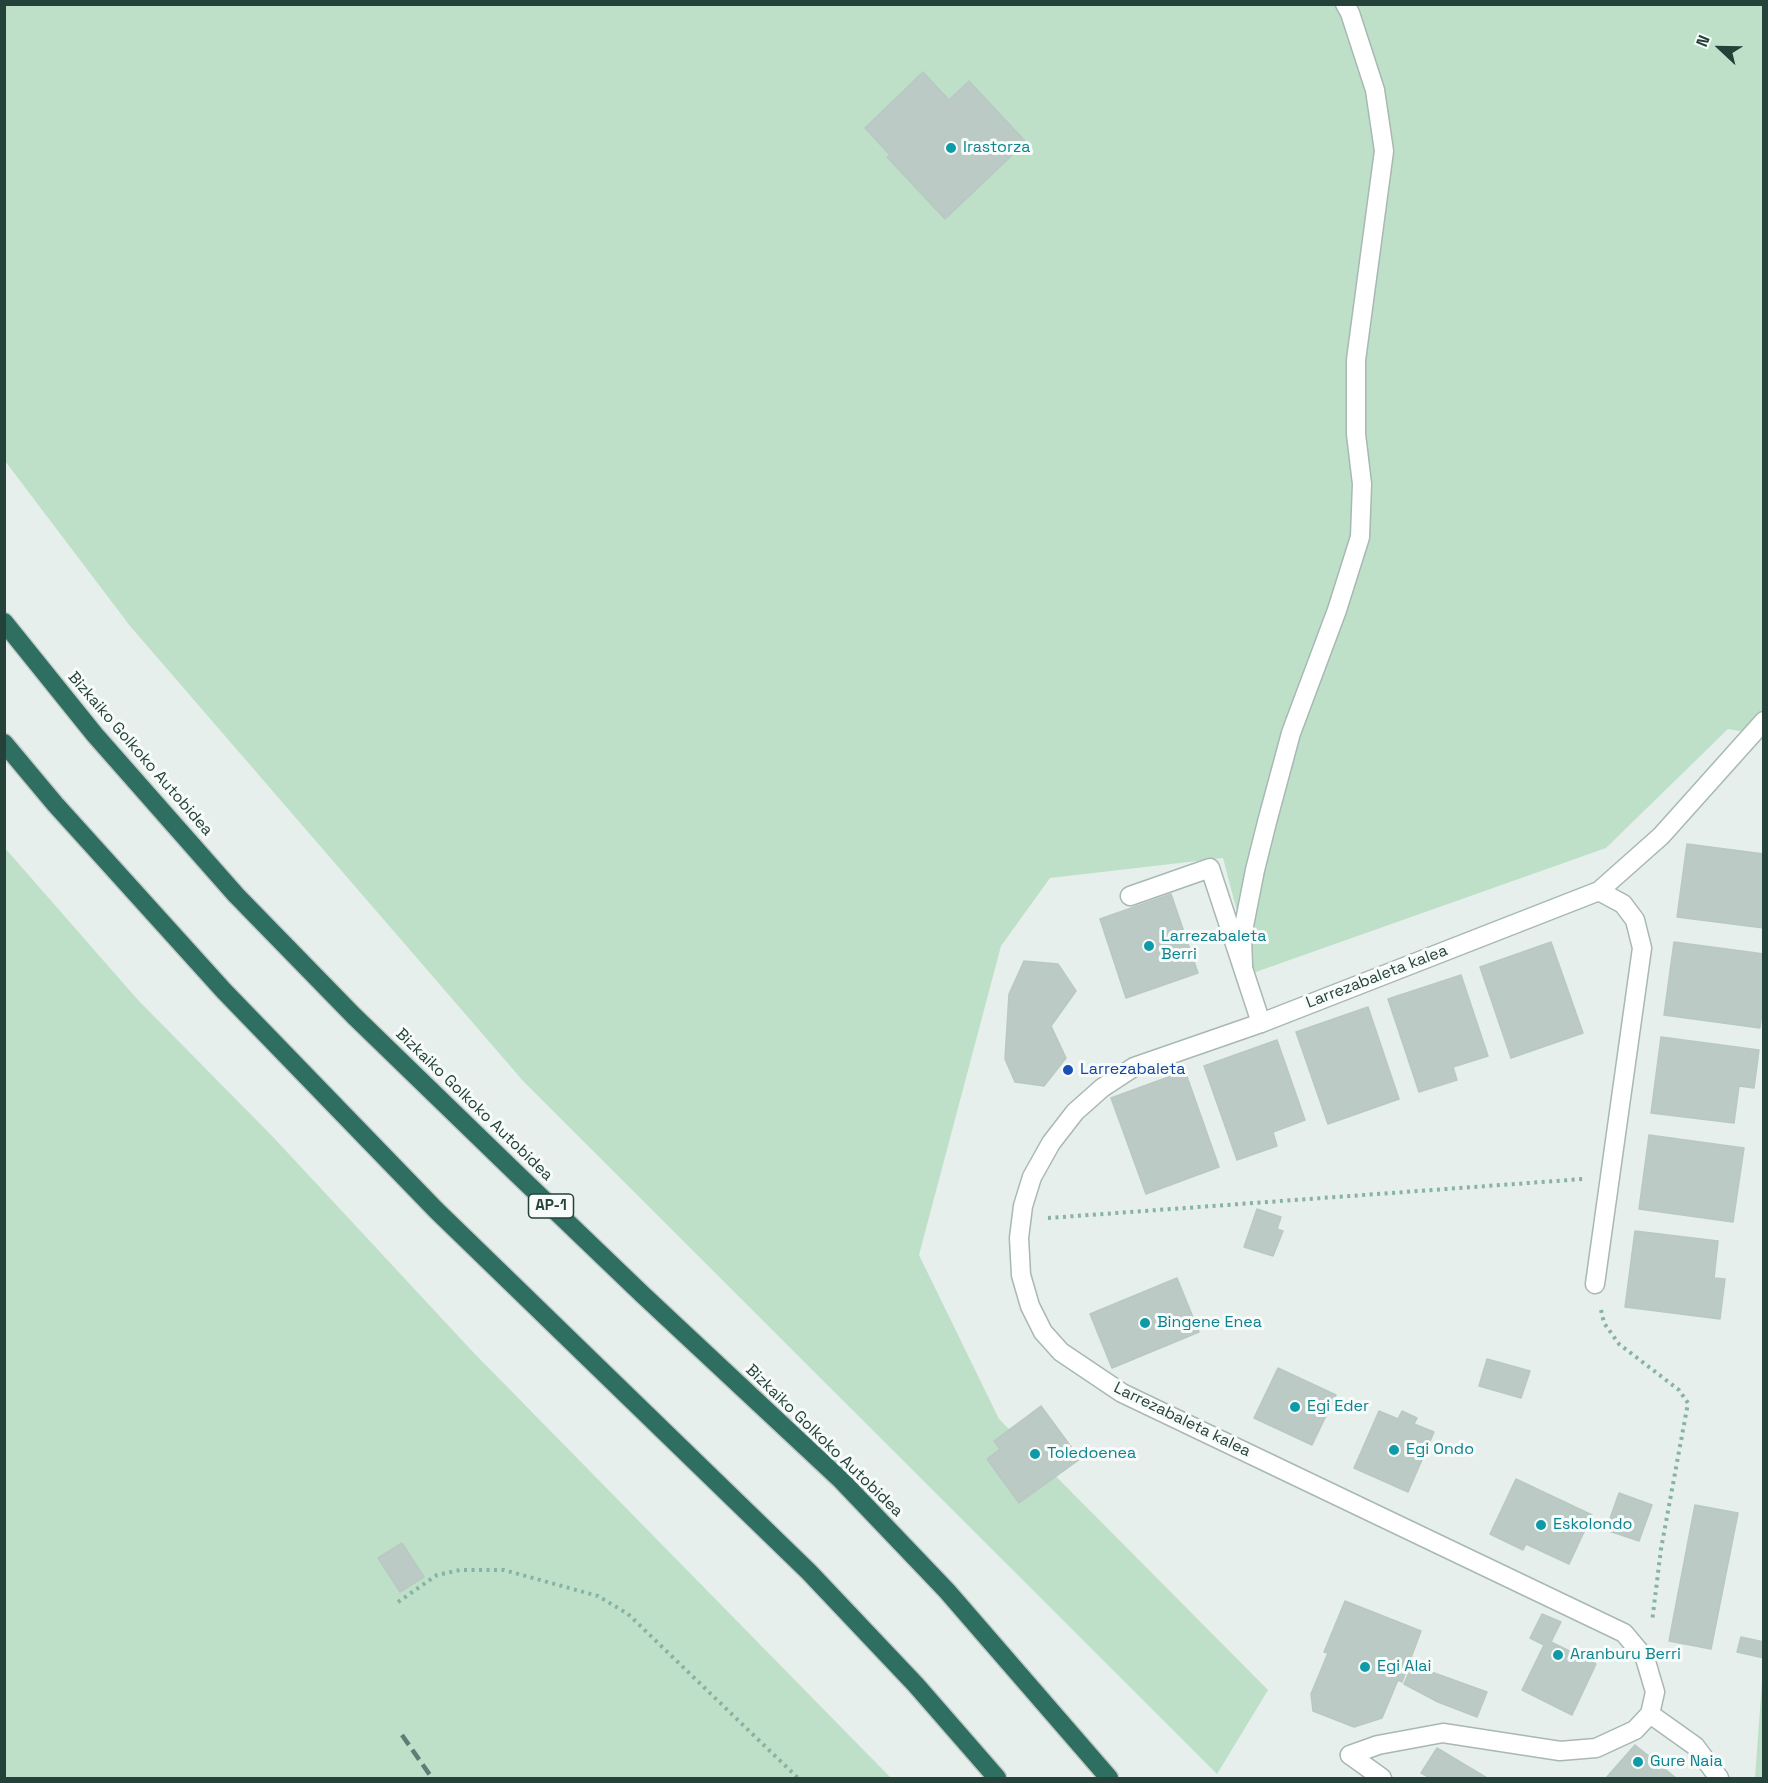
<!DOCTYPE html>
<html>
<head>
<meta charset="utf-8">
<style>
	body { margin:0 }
	#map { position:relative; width:1768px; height:1783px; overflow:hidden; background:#e6efeb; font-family:"Space Grotesk",sans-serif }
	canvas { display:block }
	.frame { position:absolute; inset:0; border:6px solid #24423a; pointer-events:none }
	.north { position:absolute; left:1690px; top:18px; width:60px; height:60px; -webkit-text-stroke:4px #f7fbf9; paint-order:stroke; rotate:292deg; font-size:16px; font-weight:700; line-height:24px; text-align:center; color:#24423a }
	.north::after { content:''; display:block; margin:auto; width:21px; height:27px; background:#24423a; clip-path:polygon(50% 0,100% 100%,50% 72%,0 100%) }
</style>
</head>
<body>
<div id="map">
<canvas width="1768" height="1783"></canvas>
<div class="frame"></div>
<div class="north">N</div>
</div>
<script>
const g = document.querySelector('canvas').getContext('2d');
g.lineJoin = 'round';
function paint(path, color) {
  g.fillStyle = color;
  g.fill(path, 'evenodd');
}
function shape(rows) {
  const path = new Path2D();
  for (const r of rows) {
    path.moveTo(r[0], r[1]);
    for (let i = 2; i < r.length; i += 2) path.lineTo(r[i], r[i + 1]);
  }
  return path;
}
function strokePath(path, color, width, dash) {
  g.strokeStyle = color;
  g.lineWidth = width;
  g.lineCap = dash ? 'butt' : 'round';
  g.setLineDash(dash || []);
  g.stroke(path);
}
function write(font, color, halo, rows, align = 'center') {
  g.font = font + ' "Space Grotesk",sans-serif';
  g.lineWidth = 6;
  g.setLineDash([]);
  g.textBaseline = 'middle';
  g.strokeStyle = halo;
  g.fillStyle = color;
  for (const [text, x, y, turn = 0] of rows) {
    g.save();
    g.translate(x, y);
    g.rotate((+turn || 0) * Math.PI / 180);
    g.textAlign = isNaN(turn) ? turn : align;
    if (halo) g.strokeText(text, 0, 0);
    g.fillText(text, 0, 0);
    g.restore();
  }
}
const green = shape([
	[5,5,1763,5,1763,735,1728,729,1606,848,1253,973,1223,858,1050,878,1001,946,919,1255,999,1419,1268,1690,1217,1774,524,1082,130,626,5,461],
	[4,847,138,1000,274,1138,473,1352,891,1778,5,1778],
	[1763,1667,1763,1778,1755,1778]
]);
const building = shape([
	[923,72,949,100,969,81,1026,142,945,219,887,157,890,155,865,128,923,72],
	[1687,844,1764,854,1764,928,1677,917,1687,844],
	[1171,894,1198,973,1126,998,1100,919,1171,894],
	[1551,942,1583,1033,1511,1058,1480,967,1551,942],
	[1674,942,1764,954,1764,997,1760,1028,1664,1015,1674,942],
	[1024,961,1058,964,1076,991,1051,1026,1066,1058,1044,1086,1015,1082,1005,1059,1009,994,1024,961],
	[1461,975,1488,1056,1453,1067,1457,1080,1419,1092,1388,999,1461,975],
	[1368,1007,1399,1099,1328,1124,1296,1032,1368,1007],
	[1661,1037,1759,1050,1754,1088,1739,1086,1734,1123,1651,1113,1661,1037],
	[1277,1040,1305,1120,1273,1132,1277,1146,1237,1160,1204,1066,1277,1040],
	[1185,1071,1219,1167,1146,1194,1111,1098,1185,1071],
	[1649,1135,1744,1148,1733,1222,1639,1209,1649,1135],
	[1257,1209,1281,1217,1277,1229,1283,1231,1273,1256,1244,1247,1257,1209],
	[1635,1231,1718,1241,1714,1278,1725,1279,1720,1319,1625,1307,1635,1231],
	[1177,1278,1199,1332,1112,1368,1090,1314,1177,1278],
	[1487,1359,1530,1371,1521,1398,1479,1386,1487,1359],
	[1278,1368,1336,1395,1312,1445,1254,1418,1278,1368],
	[1041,1406,1080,1459,1019,1503,987,1459,1000,1449,994,1441,1041,1406],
	[1379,1411,1398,1419,1402,1411,1417,1418,1414,1424,1434,1432,1408,1492,1354,1468,1379,1411],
	[1516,1479,1592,1515,1569,1564,1526,1544,1523,1550,1490,1534,1516,1479],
	[1619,1493,1652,1505,1639,1541,1606,1530,1619,1493],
	[1695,1505,1738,1513,1711,1649,1669,1641,1695,1505],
	[402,1543,424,1577,400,1592,378,1558,402,1543],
	[1345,1601,1421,1631,1402,1682,1398,1680,1382,1718,1354,1727,1313,1711,1311,1694,1328,1653,1324,1652,1345,1601],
	[1542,1614,1561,1622,1551,1642,1596,1664,1572,1715,1522,1690,1544,1645,1530,1638,1542,1614],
	[1741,1637,1764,1642,1764,1658,1737,1652,1741,1637],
	[1412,1665,1487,1692,1477,1717,1438,1702,1404,1684,1412,1665],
	[1635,1745,1676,1778,1606,1778,1635,1745],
	[1437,1748,1487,1778,1430,1778,1421,1773,1437,1748]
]);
const path = shape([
	[1048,1218,1583,1179],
	[1601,1310,1604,1323,1619,1344,1679,1390,1688,1403,1661,1549,1652,1622],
	[398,1602,437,1575,460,1570,504,1570,598,1596,628,1614,798,1778]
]);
const service = shape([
	[1130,896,1210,868,1261,1023],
	[1350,1755,1382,1778]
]);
const minor = shape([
	[1243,967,1242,936,1255,870,1267,822,1291,733,1337,610,1360,537,1362,484,1356,434,1356,360,1384,151,1375,90,1350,13,1345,4],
	[1595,1284,1642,948,1635,920,1623,904,1599,891],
	[1650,1714,1695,1746,1719,1778],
	[1350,1755,1378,1745,1443,1733,1560,1751,1596,1748,1635,1730,1650,1714,1655,1692,1645,1658,1624,1633,1122,1393,1061,1352,1043,1332,1030,1306,1021,1275,1019,1238,1023,1206,1032,1177,1051,1143,1075,1112,1102,1088,1134,1067,1261,1023,1599,891,1661,836,1764,721]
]);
const motorway = shape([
	[4,622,95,735,236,895,354,1016,517,1174,642,1294,841,1480,947,1591,1109,1778],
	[4,743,55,804,224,991,436,1210,809,1572,916,1685,997,1778]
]);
const rail = shape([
	[402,1735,432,1778]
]);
const markers = [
	[951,148,6,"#0f9aa8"],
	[1149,946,6,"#0f9aa8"],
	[1068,1070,6,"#1a4fb4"],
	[1145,1323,6,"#0f9aa8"],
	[1295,1407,6,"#0f9aa8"],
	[1394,1450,6,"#0f9aa8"],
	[1035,1454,6,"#0f9aa8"],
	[1541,1525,6,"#0f9aa8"],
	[1558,1655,6,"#0f9aa8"],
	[1365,1667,6,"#0f9aa8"],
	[1638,1762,6,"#0f9aa8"]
];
const shields = [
	[551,1206,45]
];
const shieldNames = [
	["AP-1",551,1206]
];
const cultureNames = [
	["Irastorza",963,148],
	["Larrezabaleta",1161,937],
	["Berri",1161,955],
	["Bingene Enea",1157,1323],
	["Egi Eder",1307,1407],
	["Egi Ondo",1406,1450],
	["Toledoenea",1047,1454],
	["Eskolondo",1553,1525],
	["Aranburu Berri",1570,1655],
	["Egi Alai",1377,1667],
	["Gure Naia",1650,1762]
];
const streetNames = [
	["Bizkaiko Golkoko Autobidea",140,754,49],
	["Larrezabaleta kalea",1377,977,-21],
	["Bizkaiko Golkoko Autobidea",474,1105,44],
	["Larrezabaleta kalea",1182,1420,26],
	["Bizkaiko Golkoko Autobidea",824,1441,44]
];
const transitNames = [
	["Larrezabaleta",1080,1070]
];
paint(green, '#bfe0c8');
paint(building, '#bbcac4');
strokePath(building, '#b8c9c2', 1.5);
strokePath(service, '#a8b8b2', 21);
strokePath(minor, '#a8b8b2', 21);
strokePath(motorway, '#c2cac8', 21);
strokePath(path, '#86b3a5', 4, [3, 4.5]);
strokePath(service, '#fff', 18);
strokePath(minor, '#fff', 18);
strokePath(motorway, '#2f6f62', 18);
strokePath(rail, '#5f7d75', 4.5, [12, 6]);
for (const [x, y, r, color] of markers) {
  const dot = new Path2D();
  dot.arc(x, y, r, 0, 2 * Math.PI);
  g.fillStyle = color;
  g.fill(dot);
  strokePath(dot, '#f7fbf9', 2);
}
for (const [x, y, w] of shields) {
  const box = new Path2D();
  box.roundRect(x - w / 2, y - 12, w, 24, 4.5);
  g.fillStyle = '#f7fbf9';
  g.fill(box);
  strokePath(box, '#24423a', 1.5);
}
write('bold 15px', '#24423a', null, shieldNames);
write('16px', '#0d838f', '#f7fbf9', cultureNames, 'left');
write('16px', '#24423a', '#f7fbf9', streetNames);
write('16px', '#164399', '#f7fbf9', transitNames, 'left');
</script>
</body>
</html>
